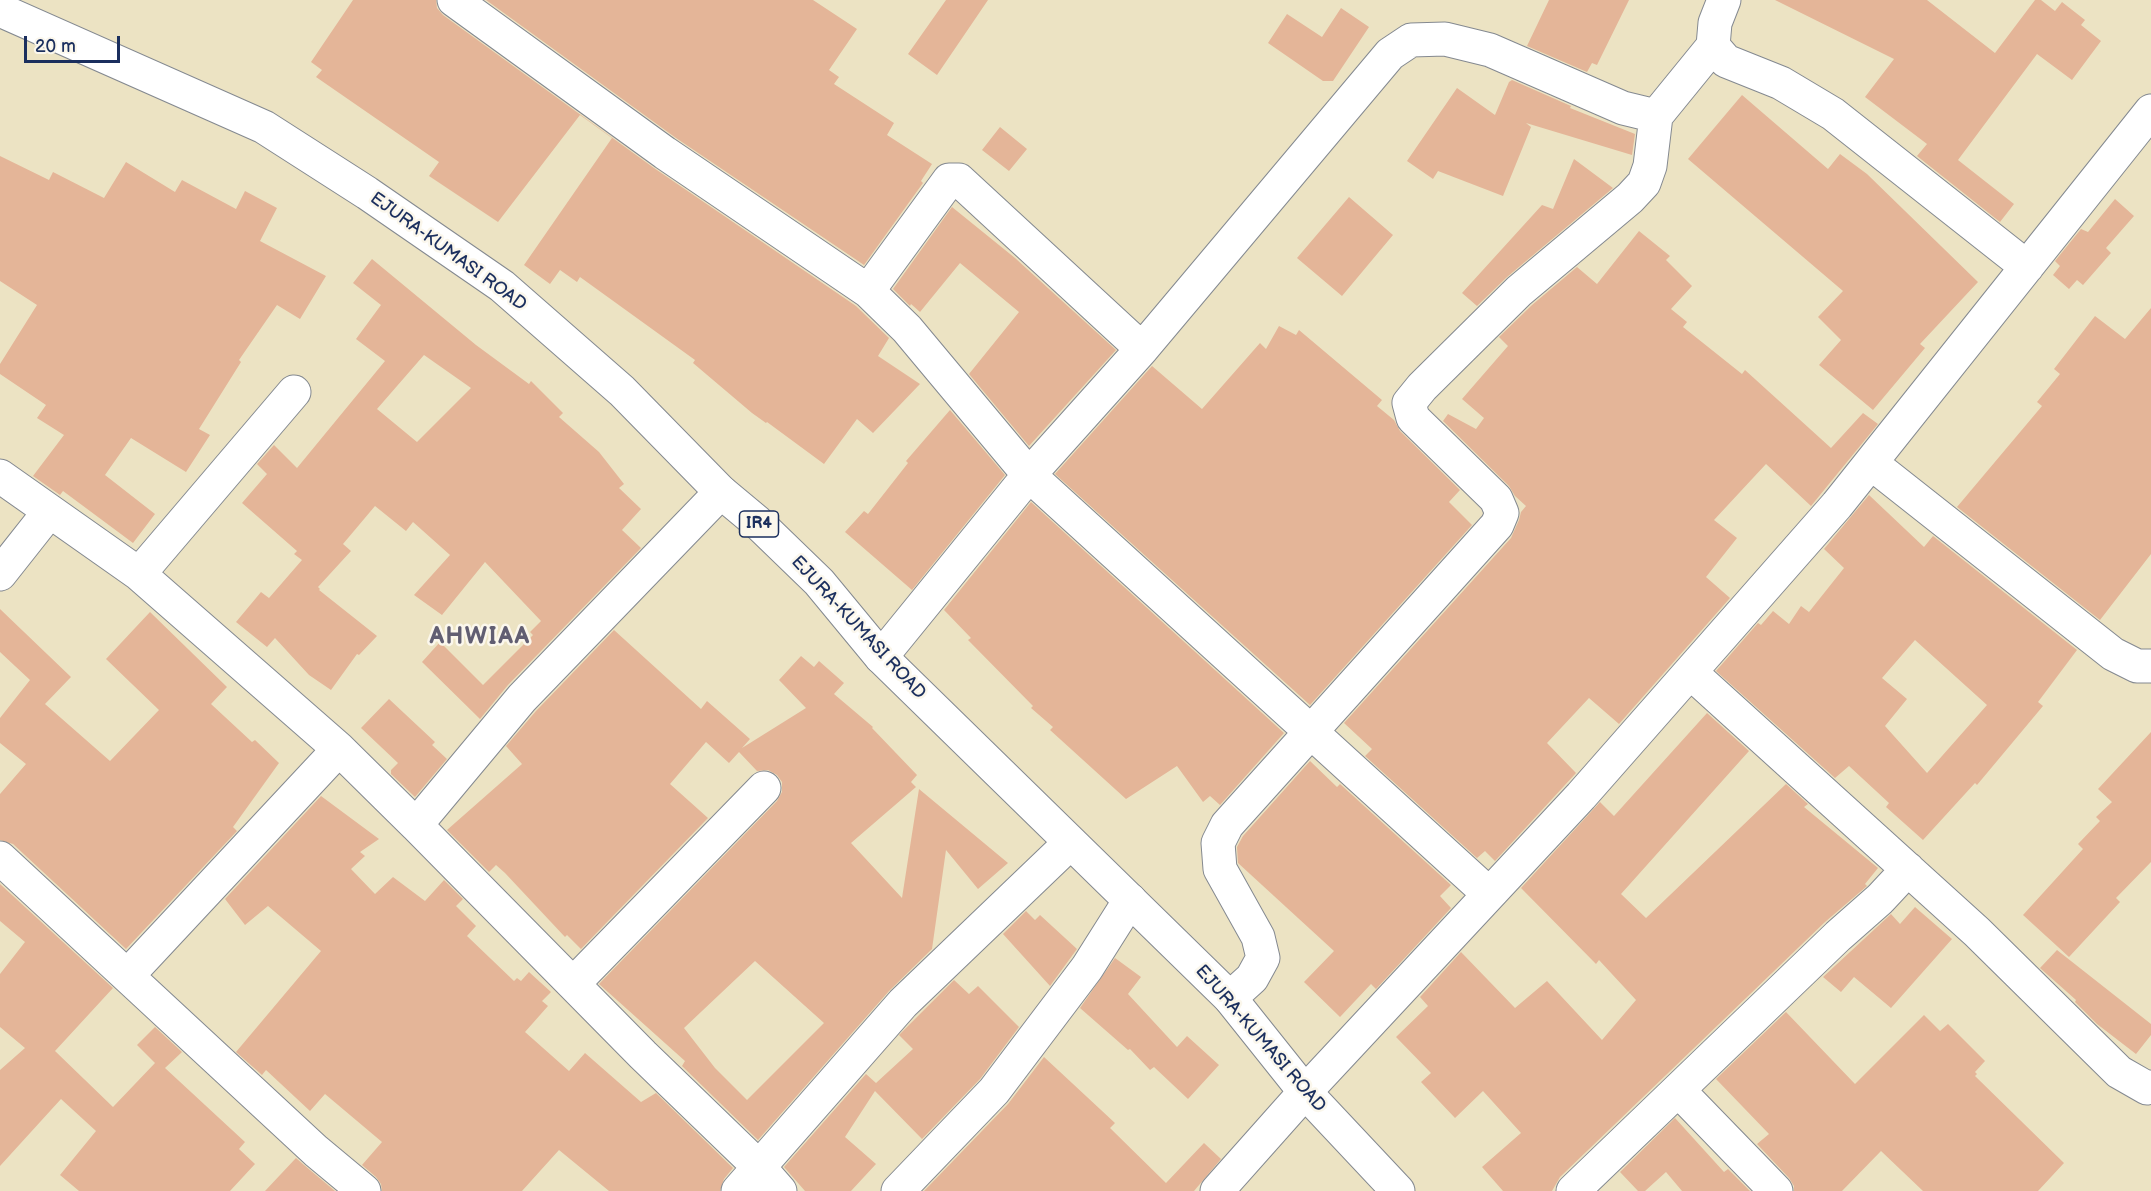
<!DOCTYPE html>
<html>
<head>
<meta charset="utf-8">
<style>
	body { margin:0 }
	#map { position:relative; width:2151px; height:1191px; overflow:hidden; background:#ece3c3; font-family:"Balsamiq Sans",sans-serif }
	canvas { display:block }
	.scale { position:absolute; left:24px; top:36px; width:96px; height:27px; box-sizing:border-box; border:3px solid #1b2f5e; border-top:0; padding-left:8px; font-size:18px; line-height:21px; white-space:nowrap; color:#1b2f5e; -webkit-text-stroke:4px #fbf7ec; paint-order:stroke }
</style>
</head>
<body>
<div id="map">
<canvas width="2151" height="1191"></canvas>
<div class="scale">20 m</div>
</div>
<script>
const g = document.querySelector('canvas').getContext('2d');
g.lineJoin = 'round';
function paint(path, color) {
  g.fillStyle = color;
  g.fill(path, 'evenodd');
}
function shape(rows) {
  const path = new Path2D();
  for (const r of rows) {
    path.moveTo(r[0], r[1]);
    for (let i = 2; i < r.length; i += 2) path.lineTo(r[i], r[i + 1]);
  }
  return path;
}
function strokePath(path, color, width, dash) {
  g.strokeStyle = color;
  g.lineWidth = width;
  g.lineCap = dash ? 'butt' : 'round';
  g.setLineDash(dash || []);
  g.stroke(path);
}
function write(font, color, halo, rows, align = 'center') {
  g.font = font + ' "Balsamiq Sans",sans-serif';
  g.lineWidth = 5;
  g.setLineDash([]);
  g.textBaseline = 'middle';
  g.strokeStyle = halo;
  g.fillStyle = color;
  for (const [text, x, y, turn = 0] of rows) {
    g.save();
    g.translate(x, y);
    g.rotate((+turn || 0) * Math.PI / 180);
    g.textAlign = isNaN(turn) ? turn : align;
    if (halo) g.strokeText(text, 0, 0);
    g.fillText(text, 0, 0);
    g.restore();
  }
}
const building = shape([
	[353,0,436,0,437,8,443,15,654,168,856,306,889,338,878,356,920,384,873,433,857,419,824,464,767,422,766,423,752,413,693,363,695,360,580,277,577,282,560,270,550,284,524,265,612,138,580,115,498,222,429,176,439,162,316,77,322,70,311,62],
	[486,0,813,0,857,29,829,70,839,77,834,84,894,123,887,135,932,164,921,181,923,183,864,265,676,138],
	[946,0,988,0,937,75,908,54],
	[1549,0,1629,0,1597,65,1592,63,1587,72,1527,46],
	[1775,0,1927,0,1995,53,2035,0,2041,0,2055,11,2062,2,2085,20,2081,25,2101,41,2072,80,2037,54,1958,160,2014,204,2000,222,1917,156,1927,144,1865,97,1894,59],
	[1341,8,1369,27,1333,81,1323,81,1268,43,1287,14,1322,37],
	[1512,80,1571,106,1570,108,1635,134,1632,155,1526,123,1531,127,1503,196,1438,171,1433,179,1407,161,1457,88,1495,115,1509,82],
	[1742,95,1828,169,1840,154,1867,174,1978,282,1920,344,1925,348,1873,410,1819,365,1841,340,1818,317,1843,291,1688,159],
	[1000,127,1027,149,1009,171,982,150],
	[0,156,49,180,53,172,104,198,126,162,175,192,182,180,236,209,245,191,277,208,260,241,326,276,300,319,277,305,239,360,241,362,199,429,210,435,186,472,131,438,105,475,155,514,133,543,63,491,60,495,33,476,64,435,37,418,46,405,0,374,0,364,37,305,0,281],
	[1574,159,1613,188,1507,277,1477,306,1462,293,1542,205,1553,209],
	[1349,197,1393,235,1342,296,1297,258],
	[2115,199,2134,216,2106,248,2111,253,2083,285,2077,280,2069,289,2053,275,2060,266,2055,261,2081,229,2088,232],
	[952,207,1015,258,1116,350,1029,446,969,374,1019,312,960,263,920,312,911,304,910,306,893,289],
	[1639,231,1670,256,1666,260,1692,286,1671,309,1687,322,1683,327,1742,374,1745,370,1831,448,1863,413,1878,424,1811,506,1766,464,1714,520,1737,538,1706,577,1730,598,1619,724,1589,698,1547,743,1576,773,1495,861,1485,851,1477,858,1365,756,1372,749,1344,723,1511,538,1519,520,1521,512,1526,506,1515,496,1509,486,1443,421,1448,414,1476,429,1484,418,1462,399,1508,346,1499,337,1532,305,1577,267,1597,284],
	[372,259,476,345,529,384,531,381,563,413,559,417,599,452,624,484,619,488,641,509,622,530,641,548,508,685,480,719,422,662,440,642,483,685,533,635,530,632,541,621,485,562,442,615,414,595,450,555,413,522,406,531,375,506,343,544,351,551,318,587,320,589,319,590,377,636,359,655,357,654,331,690,309,675,275,638,267,647,236,622,261,592,269,598,302,560,294,554,297,551,242,503,267,474,257,464,274,445,297,468,385,361,356,339,381,305,353,283],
	[424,355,471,388,417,442,377,409],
	[2151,308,2151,554,2100,620,1957,507,2042,406,2037,402,2060,374,2054,369,2095,316,2125,339],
	[1279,326,1296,335,1299,330,1382,400,1377,406,1394,420,1400,431,1460,490,1449,502,1472,525,1310,705,1055,474,1152,366,1202,409,1260,343,1266,349],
	[950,410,1005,475,912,590,845,532,864,511,868,514,908,463,906,461],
	[1869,495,1924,547,1933,536,2077,650,2038,702,2043,706,1977,785,1975,783,1923,840,1886,807,1889,803,1849,766,1835,778,1716,671,1758,623,1761,625,1773,611,1789,624,1801,606,1809,612,1844,568,1824,549],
	[1915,640,1987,705,1927,773,1885,726,1907,699,1882,678],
	[1031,502,1284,733,1220,805,1210,796,1203,802,1177,766,1126,799,1050,730,1053,727,1031,708,1033,706,968,640,971,638,944,610],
	[0,609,71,677,45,704,110,761,159,710,106,659,150,612,227,687,211,704,252,742,255,740,279,763,233,827,237,831,126,949,13,844,0,840,0,794,26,764,0,743,0,718,30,680,0,652],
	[614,630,701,709,707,701,750,739,742,748,806,708,779,680,801,656,814,667,819,661,844,683,834,694,873,727,872,728,917,775,911,782,916,787,851,843,902,898,919,789,1008,863,978,889,946,850,932,949,889,991,758,1140,682,1066,685,1061,599,984,777,801,782,792,782,782,777,775,768,770,757,771,739,752,729,763,706,742,670,784,708,818,581,949,567,935,565,937,505,873,496,865,489,872,447,830,522,764,506,746,536,711],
	[755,961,824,1023,747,1100,715,1068,684,1028],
	[389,699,435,742,432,745,447,759,415,797,391,774,391,770,398,763,361,728],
	[1707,713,1749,751,1621,894,1646,918,1786,784,1808,804,1804,807,1878,868,1865,884,1867,886,1825,922,1560,1177,1552,1191,1503,1191,1482,1167,1521,1133,1483,1091,1455,1118,1421,1082,1431,1073,1396,1037,1428,1006,1420,997,1461,952,1515,1008,1547,981,1602,1040,1636,1000,1599,960,1596,964,1521,888,1600,802,1614,816],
	[2151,732,2151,862,2116,898,2120,902,2069,957,2023,915,2083,849,2078,844,2100,821,2096,817,2112,802,2098,789],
	[1310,761,1337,787,1340,784,1451,885,1440,896,1451,908,1376,989,1371,984,1340,1017,1304,982,1334,951,1238,863,1237,847,1243,836],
	[321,796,379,839,360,852,365,856,351,869,375,894,393,877,425,901,444,880,463,899,456,906,476,926,467,936,514,981,517,978,521,981,529,972,551,992,542,1001,548,1006,525,1032,569,1071,585,1053,641,1102,656,1093,733,1168,724,1179,720,1191,609,1191,559,1150,522,1191,382,1191,381,1184,376,1177,362,1165,382,1142,325,1094,310,1111,266,1070,262,1075,236,1052,321,951,268,906,245,925,225,899],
	[0,884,113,988,55,1051,113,1107,155,1063,137,1045,155,1027,182,1052,165,1068,245,1142,239,1149,255,1164,230,1191,79,1191,60,1175,96,1131,61,1099,0,1166,0,1070,25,1048,0,1027,0,974,25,942,0,921],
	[1915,907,1952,939,1891,1008,1854,977,1841,992,1823,977,1891,914,1900,924],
	[1026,911,1035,920,1040,915,1077,949,1050,986,1003,934],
	[2057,950,2151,1024,2151,1035,2136,1054,2097,1024,2075,1002,2076,1000,2040,968],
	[1115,958,1141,977,1128,994,1177,1047,1187,1036,1219,1065,1188,1099,1154,1067,1150,1070,1130,1049,1128,1050,1080,1008],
	[954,980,969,994,978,986,1019,1027,980,1079,922,1139,875,1091,845,1137,876,1164,851,1191,805,1191,784,1167,866,1074,876,1083,913,1049,899,1035],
	[1786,1012,1855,1084,1924,1015,1940,1031,1948,1024,1985,1061,1975,1072,1977,1074,1975,1076,2064,1163,2038,1191,1923,1191,1881,1151,1842,1191,1794,1191,1794,1186,1789,1178,1757,1144,1769,1134,1716,1079],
	[1044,1057,1115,1123,1110,1128,1166,1183,1204,1143,1221,1159,1194,1191,924,1191,1008,1104],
	[1675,1118,1724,1172,1728,1169,1750,1191,1682,1191,1666,1172,1645,1191,1638,1191,1620,1172],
	[296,1158,304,1165,335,1191,265,1191]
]);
const minor = shape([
	[454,0,665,153,868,291,907,329,1029,475,1489,894],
	[1724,0,1715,23,1713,46,1726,61,1781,83,1833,114,2027,267],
	[868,291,949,180,959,180,1142,349],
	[1871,463,2113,654,2137,666,2151,666],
	[0,476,139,574,339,749,416,825],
	[721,492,522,698,416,825,643,1055,759,1167,780,1191],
	[0,574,49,512],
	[139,574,294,392],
	[881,657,1029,475,1142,349,1390,54,1411,40,1445,39,1490,50,1623,108,1656,116],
	[1690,672,1977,932,2119,1072,2147,1088,2151,1087],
	[0,858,316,1151,364,1191],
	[128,975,339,749],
	[573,984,764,788],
	[1230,998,1252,978,1263,958,1258,937,1220,869,1218,843,1227,825,1497,525,1502,513,1496,499,1413,418,1409,403,1422,387,1519,291,1630,198,1644,183,1650,166,1656,116,1713,46],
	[1678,1090,1776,1191],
	[738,1191,903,1003,1070,843],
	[898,1191,994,1091,1087,968,1130,900],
	[1217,1191,1305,1092,1581,796,1837,505,2151,111],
	[1573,1191,1838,936,1880,899,1908,869]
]);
const major = shape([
	[0,10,264,127,367,193,502,286,622,391,721,492,757,522,819,582,881,657,1230,998,1305,1092,1398,1191]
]);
const shields = [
	[759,524,39]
];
const shieldNames = [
	["IR4",759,524]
];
const streetNames = [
	["EJURA-KUMASI ROAD",448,252,36],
	["EJURA-KUMASI ROAD",858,628,47],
	["EJURA-KUMASI ROAD",1260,1039,49]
];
const districtNames = [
	["AHWIAA",480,638]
];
paint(building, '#e4b598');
strokePath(minor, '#848990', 35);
strokePath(major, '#848990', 35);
strokePath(minor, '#fff', 33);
strokePath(major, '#fff', 33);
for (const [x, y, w] of shields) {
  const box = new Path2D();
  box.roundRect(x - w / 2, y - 13, w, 26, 4.5);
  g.fillStyle = '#fbf7ec';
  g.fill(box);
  strokePath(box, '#1b2f5e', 1.5);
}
write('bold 16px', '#1b2f5e', null, shieldNames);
write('18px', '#1b2f5e', '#fbf7ec', streetNames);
g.letterSpacing = '1.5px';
write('bold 24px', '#615e72', '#fbf7ec', districtNames);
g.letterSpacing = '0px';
</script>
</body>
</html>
